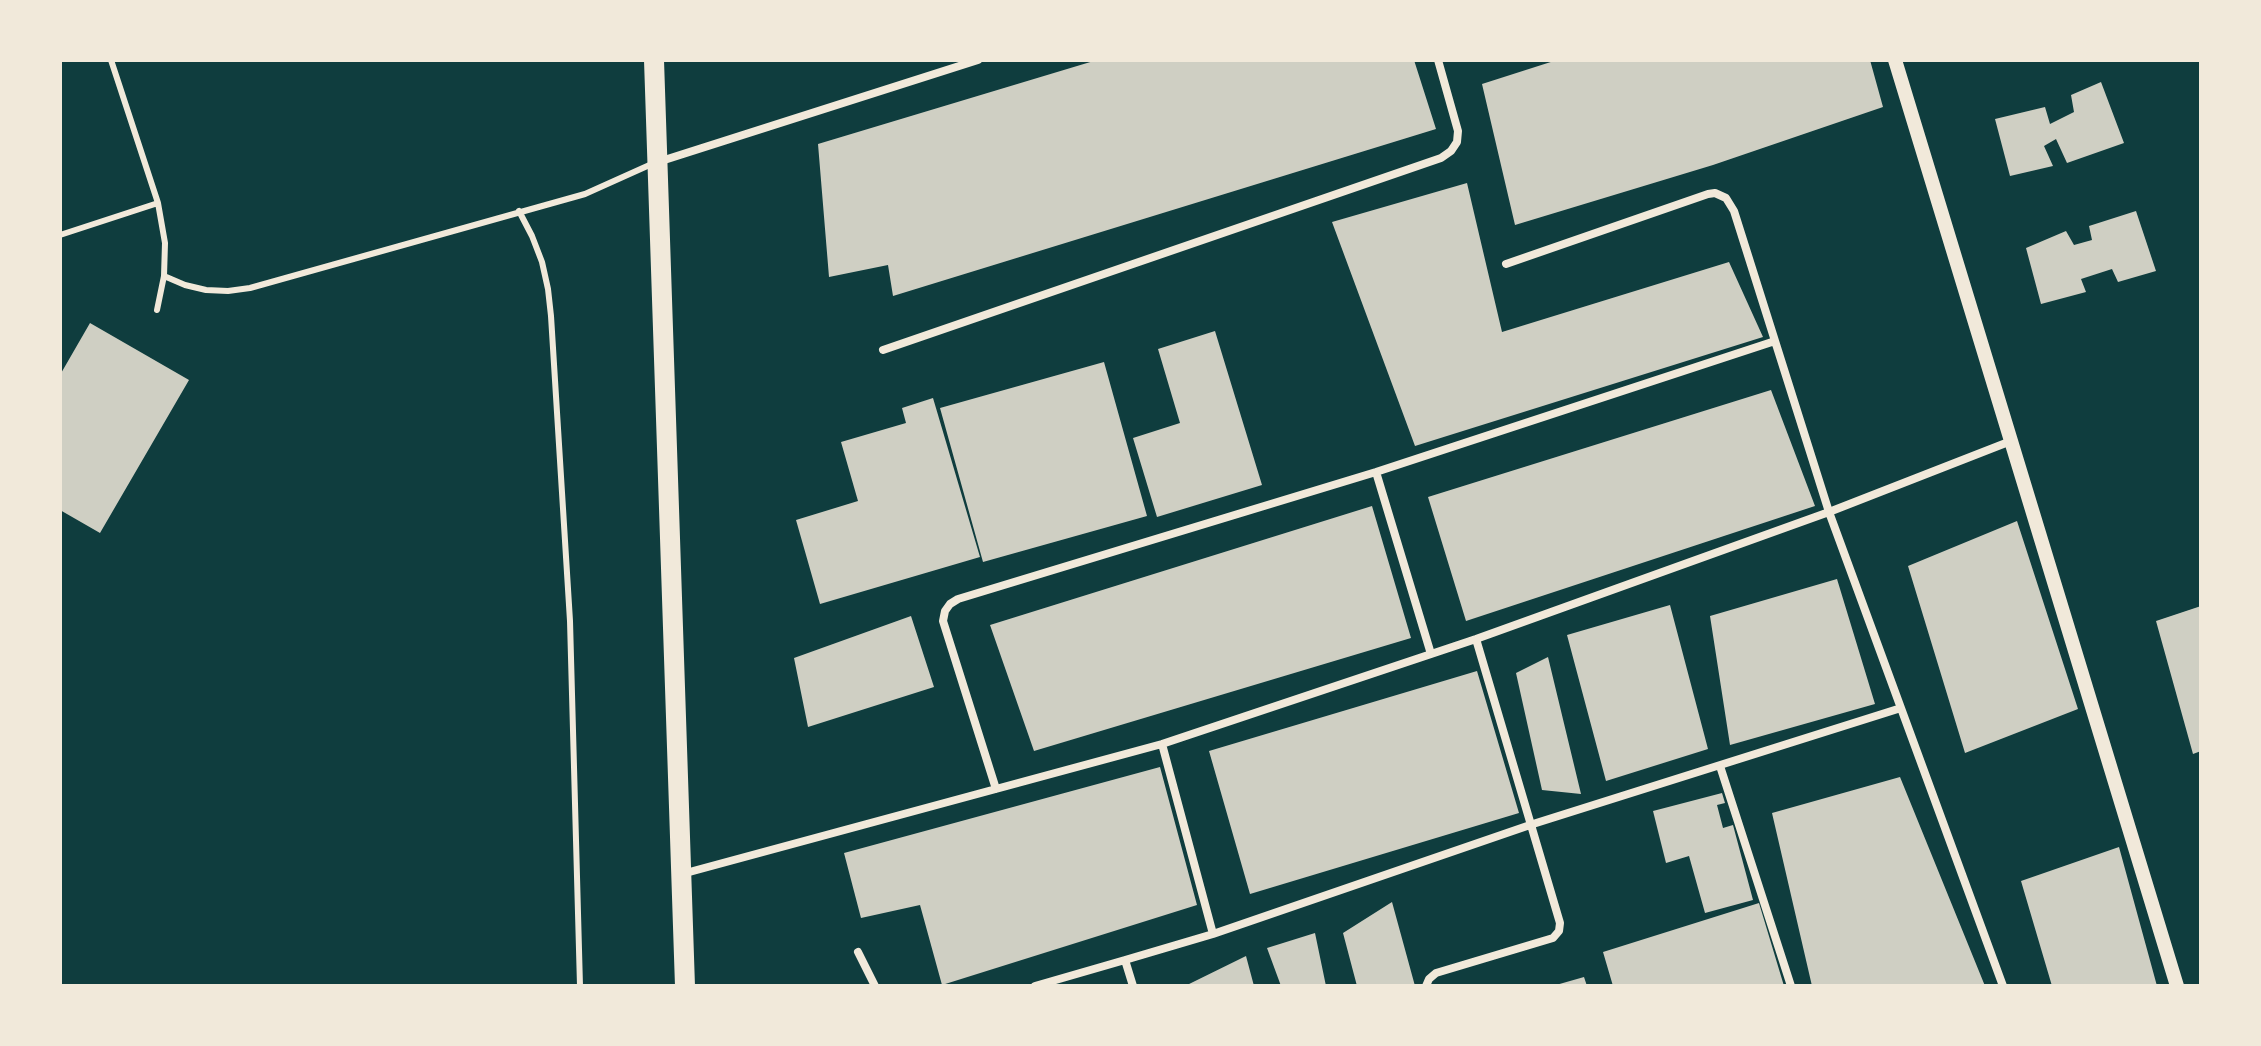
<!DOCTYPE html>
<html>
<head>
<meta charset="utf-8">
<style>
	body { margin:0 }
	#map { position:relative; width:2261px; height:1046px; overflow:hidden; background:#0f3d3e; font-family:Karla,sans-serif }
	canvas { display:block }
	.frame { position:absolute; inset:0; border:62px solid #f1e9da; pointer-events:none }
</style>
</head>
<body>
<div id="map">
<canvas width="2261" height="1046"></canvas>
<div class="frame"></div>
</div>
<script>
const g = document.querySelector('canvas').getContext('2d');
g.lineJoin = 'round';
function paint(path, color) {
  g.fillStyle = color;
  g.fill(path, 'evenodd');
}
function shape(rows) {
  const path = new Path2D();
  for (const r of rows) {
    path.moveTo(r[0], r[1]);
    for (let i = 2; i < r.length; i += 2) path.lineTo(r[i], r[i + 1]);
  }
  return path;
}
function strokePath(path, color, width, dash) {
  g.strokeStyle = color;
  g.lineWidth = width;
  g.lineCap = dash ? 'butt' : 'round';
  g.setLineDash(dash || []);
  g.stroke(path);
}
const building = shape([
	[1097,60,1414,60,1436,129,893,296,888,265,829,277,818,144],
	[1557,60,1870,60,1883,107,1713,165,1515,225,1482,84],
	[2101,82,2124,143,2067,163,2056,139,2044,146,2053,166,2010,176,1995,119,2045,107,2050,124,2074,112,2071,95],
	[1467,183,1502,332,1729,262,1763,337,1415,446,1332,222],
	[2136,211,2156,271,2118,282,2112,269,2081,279,2086,292,2041,304,2026,248,2066,231,2074,245,2092,240,2089,226],
	[90,323,189,380,100,533,60,510,60,375],
	[1215,331,1262,485,1157,517,1133,438,1180,423,1158,349],
	[1104,362,1147,516,983,562,940,408],
	[1771,390,1815,506,1466,621,1428,497],
	[933,398,980,557,820,604,796,520,858,501,841,442,906,423,902,408],
	[1372,506,1411,638,1034,751,990,625],
	[2017,521,2078,709,1965,753,1908,566],
	[1837,579,1875,704,1730,745,1710,616],
	[1670,605,1708,749,1606,781,1567,635],
	[2201,606,2201,751,2193,754,2156,621],
	[911,616,934,687,808,727,794,658],
	[1548,657,1581,794,1542,790,1516,673],
	[1477,671,1519,813,1250,894,1209,751],
	[1160,767,1197,905,942,985,920,905,861,918,844,853],
	[1900,777,1985,986,1812,986,1772,813],
	[1722,793,1725,803,1717,805,1723,828,1733,825,1753,900,1705,913,1689,856,1666,863,1653,811],
	[2119,847,2157,986,2052,986,2021,881],
	[1392,902,1415,986,1357,986,1343,933],
	[1759,903,1784,986,1613,986,1603,952],
	[1315,933,1326,986,1281,986,1267,948],
	[1246,956,1254,986,1185,986],
	[1584,977,1587,986,1557,986,1556,985]
]);
const service = shape([
	[111,60,158,203,165,243,164,276,157,310],
	[519,211,532,236,542,262,548,289,551,316,570,621,580,986],
	[60,235,158,203],
	[164,276,185,285,206,290,228,291,250,288,585,194,654,163]
]);
const minor = shape([
	[658,162,978,60],
	[1506,264,1708,194,1715,193,1726,198,1734,211,1829,512,2003,986],
	[883,350,1441,158,1451,151,1457,142,1458,131,1438,60],
	[1376,472,1431,654],
	[1162,744,1213,934],
	[1720,766,1791,986],
	[996,789,943,621,945,611,950,604,958,599,1376,472,1775,341],
	[682,874,1162,744,1476,639,1829,512,2011,441],
	[858,952,875,986],
	[1035,986,1125,960],
	[1133,986,1125,960,1213,934,1533,824,1901,708],
	[1426,986,1429,979,1436,973,1553,938,1559,931,1560,923,1476,639]
]);
const tertiary = shape([
	[1895,60,2177,986]
]);
const primary = shape([
	[654,60,685,986]
]);
paint(building, '#cfcfc3');
strokePath(service, '#f1e9da', 6);
strokePath(minor, '#f1e9da', 8);
strokePath(tertiary, '#f1e9da', 14);
strokePath(primary, '#f1e9da', 20);
</script>
</body>
</html>
